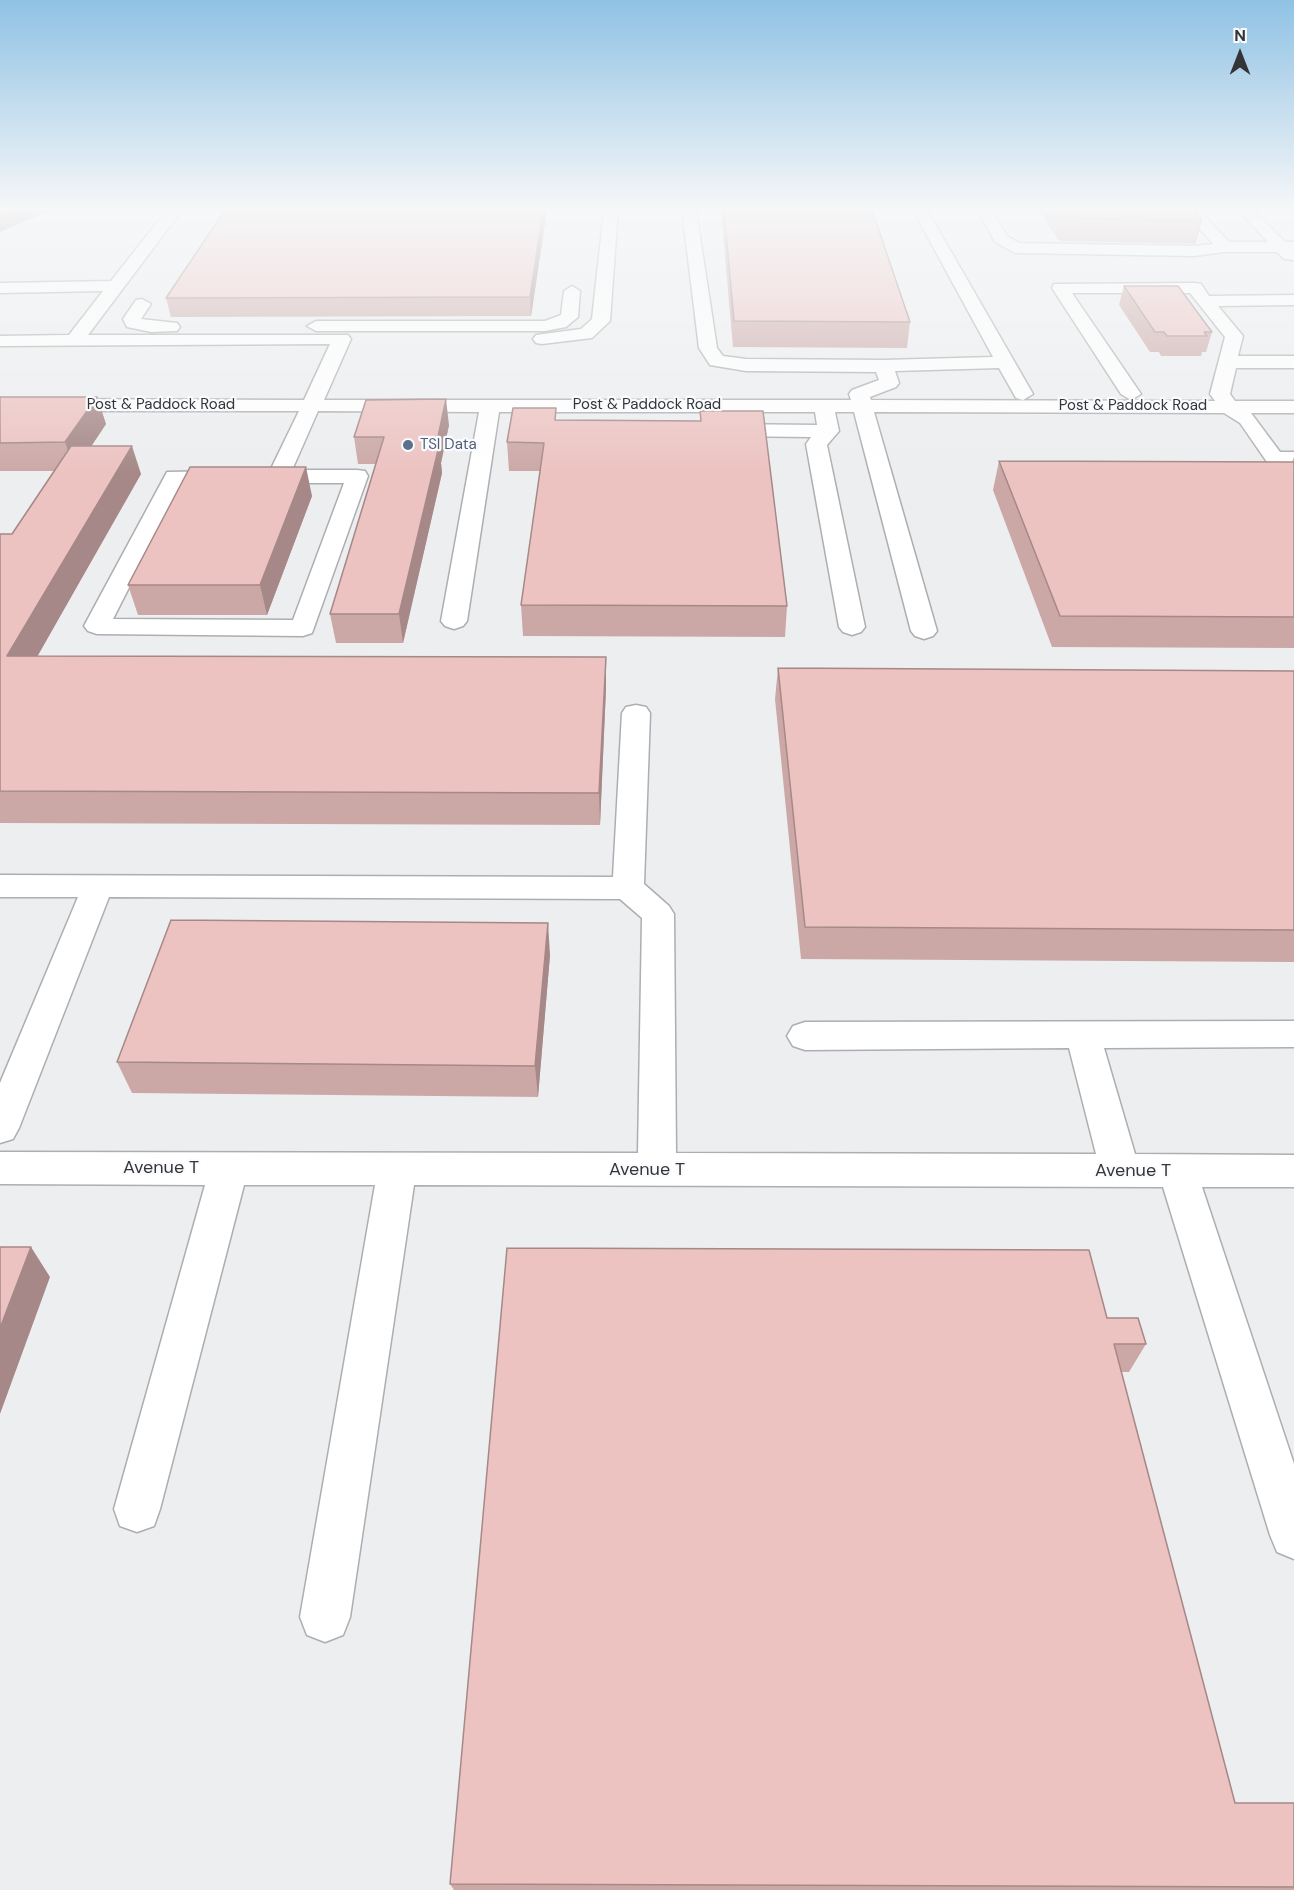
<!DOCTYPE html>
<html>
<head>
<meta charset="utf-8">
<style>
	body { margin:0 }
	#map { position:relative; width:1294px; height:1890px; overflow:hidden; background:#eceef0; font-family:"DM Sans",sans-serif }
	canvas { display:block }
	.north { position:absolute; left:1210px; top:24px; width:60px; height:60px; -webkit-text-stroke:4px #f9fbfe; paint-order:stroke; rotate:0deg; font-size:16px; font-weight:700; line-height:24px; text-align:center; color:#343536 }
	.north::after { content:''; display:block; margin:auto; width:21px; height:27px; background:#343536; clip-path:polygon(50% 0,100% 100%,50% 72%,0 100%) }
</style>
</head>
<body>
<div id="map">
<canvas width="1294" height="1890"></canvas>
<div class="north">N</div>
</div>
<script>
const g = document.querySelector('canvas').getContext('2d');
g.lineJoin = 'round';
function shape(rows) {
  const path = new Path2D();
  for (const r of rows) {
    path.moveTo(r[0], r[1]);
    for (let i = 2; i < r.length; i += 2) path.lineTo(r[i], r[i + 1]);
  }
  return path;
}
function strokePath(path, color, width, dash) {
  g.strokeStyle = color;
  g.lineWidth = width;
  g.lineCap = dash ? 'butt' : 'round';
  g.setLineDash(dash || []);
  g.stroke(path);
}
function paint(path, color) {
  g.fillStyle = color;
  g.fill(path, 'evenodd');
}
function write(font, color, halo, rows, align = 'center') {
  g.font = font + ' "DM Sans",sans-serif';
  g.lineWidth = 4.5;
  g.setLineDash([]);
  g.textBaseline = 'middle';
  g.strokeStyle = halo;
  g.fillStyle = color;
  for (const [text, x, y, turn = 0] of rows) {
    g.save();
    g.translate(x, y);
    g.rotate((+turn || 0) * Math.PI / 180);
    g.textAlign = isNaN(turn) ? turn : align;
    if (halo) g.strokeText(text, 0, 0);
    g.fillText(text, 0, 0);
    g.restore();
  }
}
const minor = shape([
	[167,210,182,210,88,335,348,335,351,339,324,400,851,400,849,394,852,390,879,380,876,372,746,371,710,365,699,348,682,210,696,210,717,348,723,356,746,359,884,360,993,357,913,210,927,210,1033,394,1023,400,1016,398,999,368,895,371,899,383,896,387,870,397,871,400,1215,401,1210,394,1225,337,1190,293,1072,293,1141,394,1131,400,1121,394,1052,288,1054,284,1195,283,1201,284,1209,296,1294,295,1294,305,1218,306,1243,336,1238,356,1294,356,1294,368,1236,368,1230,394,1235,401,1294,401,1294,413,1251,413,1280,452,1294,452,1294,464,1267,462,1240,423,1224,413,874,412,937,631,933,636,924,639,915,636,911,631,854,412,835,412,839,431,827,445,865,627,861,632,852,635,843,632,839,627,806,444,811,437,722,436,715,434,712,430,715,426,722,424,817,425,815,412,499,412,467,621,463,626,454,629,445,626,441,621,479,412,318,411,292,470,357,470,365,471,368,476,312,633,303,636,97,634,88,631,84,626,167,472,228,471,236,472,239,477,236,482,228,483,182,483,113,619,293,620,344,483,278,483,270,482,267,477,299,411,0,411,0,399,304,400,330,344,0,346,0,336,69,335,103,291,0,293,0,283,111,281,167,210],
	[604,210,618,210,610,321,592,338,542,344,536,343,533,339,536,335,581,329,592,319,604,210],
	[978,210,992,210,1007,236,1019,243,1194,246,1213,244,1184,210,1199,210,1229,242,1268,242,1238,210,1253,210,1285,242,1294,242,1294,260,1284,259,1277,252,1225,252,1194,256,1015,253,995,242,978,210],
	[572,286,580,291,578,317,566,327,545,331,316,331,307,326,316,321,545,321,561,315,564,291,572,286],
	[142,299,151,304,141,319,177,323,180,327,177,331,151,332,127,327,123,319,136,300,142,299],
	[636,705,646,707,650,713,644,884,669,906,674,914,676,1153,1096,1154,1069,1048,805,1050,793,1046,787,1036,793,1026,805,1022,1294,1021,1294,1047,1104,1048,1135,1154,1294,1155,1294,1187,1202,1187,1294,1464,1294,1559,1277,1552,1270,1535,1163,1187,414,1185,350,1617,343,1635,325,1642,307,1635,300,1617,375,1185,244,1185,160,1509,154,1526,137,1532,120,1526,114,1509,205,1185,0,1184,0,1152,638,1153,642,918,620,899,109,897,19,1128,13,1139,0,1143,0,1083,78,897,0,897,0,875,613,877,622,713,626,707,636,705]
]);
const wall = shape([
	[547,210,531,316,171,317,166,298],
	[721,210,872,210,910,322,907,348,733,347],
	[1039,210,1193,210,1202,220,1195,244,1059,241],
	[1124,286,1212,332,1206,352,1202,352,1201,356,1161,356,1159,352,1150,352,1119,305],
	[0,397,97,397,106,424,91,446,141,474,37,656,606,657,606,688,600,825,0,823,0,534,12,534,55,471,0,471],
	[700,411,787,606,785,637,523,636,521,605,540,471,509,471,507,442,557,420,700,421],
	[449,425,441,463,442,473,403,643,336,643,330,614,376,464,358,464,354,437],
	[1294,457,1294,648,1052,647,993,490,999,461,1292,462],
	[312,496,267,615,138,615,128,585],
	[778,668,1294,671,1294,962,801,959,775,699],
	[550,955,538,1097,132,1093,117,1062],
	[1107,1318,1146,1344,1129,1372,1121,1372,1235,1803,1294,1803,1294,1890,454,1890,450,1884]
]);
const shadedWall = shape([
	[5,210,50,210,0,232,0,212],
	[543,210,547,210,531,316,530,297],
	[1200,220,1202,220,1195,244,1194,244],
	[97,397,106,424,75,471,65,442],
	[446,399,449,425,441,463,442,473,403,643,399,614],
	[132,446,141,474,20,687,7,656],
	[306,467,312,496,267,615,260,585],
	[606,657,606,688,600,825,599,793],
	[548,923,550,955,538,1097,535,1066],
	[31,1247,50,1277,0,1414,0,1328]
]);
const building = shape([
	[225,210,543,210,530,297,166,298,225,210],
	[724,210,872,210,910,322,734,321,724,210],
	[1058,210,1193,210,1202,220,1064,218,1058,210],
	[1124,286,1178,286,1212,332,1204,332,1207,336,1167,336,1164,332,1155,332,1124,286],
	[0,397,97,397,65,442,0,443,0,397],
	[446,399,436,446,439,446,399,614,330,614,384,437,354,437,366,400,446,399],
	[513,408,556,408,555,420,701,421,700,411,763,411,787,606,521,605,544,443,507,442,513,408],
	[71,446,132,446,7,656,606,657,599,793,0,791,0,534,12,534,71,446],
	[999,461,1294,462,1294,617,1060,616,999,461],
	[190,467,306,467,260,585,128,585,190,467],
	[778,668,1294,671,1294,930,805,927,778,668],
	[171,920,548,923,535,1066,117,1062,171,920],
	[0,1247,31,1247,0,1328,0,1247],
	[507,1248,1089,1250,1107,1318,1138,1318,1146,1344,1114,1344,1235,1803,1294,1803,1294,1887,450,1884,507,1248]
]);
const markers = [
	[408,445,6,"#5c6f8a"]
];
const farStreetnames = [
	["Post & Paddock Road",161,405],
	["Post & Paddock Road",647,405],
	["Post & Paddock Road",1133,406]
];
const farServicenames = [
	["TSI Data",420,445]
];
const streetNames = [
	["Avenue T",161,1168],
	["Avenue T",647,1170],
	["Avenue T",1133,1171]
];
strokePath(minor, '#acaeb1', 3);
paint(minor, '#fff');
paint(wall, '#cba8a6');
paint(shadedWall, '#a58887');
paint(building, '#ecc3c1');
strokePath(building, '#a58887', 1.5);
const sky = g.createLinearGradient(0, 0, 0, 474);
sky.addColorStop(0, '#90c2e4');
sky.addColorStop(0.44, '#f6f7f8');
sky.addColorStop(1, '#f6f7f800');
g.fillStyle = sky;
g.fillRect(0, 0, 1294, 474);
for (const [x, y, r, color] of markers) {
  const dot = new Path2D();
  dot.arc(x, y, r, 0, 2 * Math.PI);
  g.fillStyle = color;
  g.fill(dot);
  strokePath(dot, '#f9fbfe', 2);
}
write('15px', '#343536', '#f9fbfe', farStreetnames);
write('15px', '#4e5e75', '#f9fbfe', farServicenames, 'left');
write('18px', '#343536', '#f9fbfe', streetNames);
</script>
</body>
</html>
